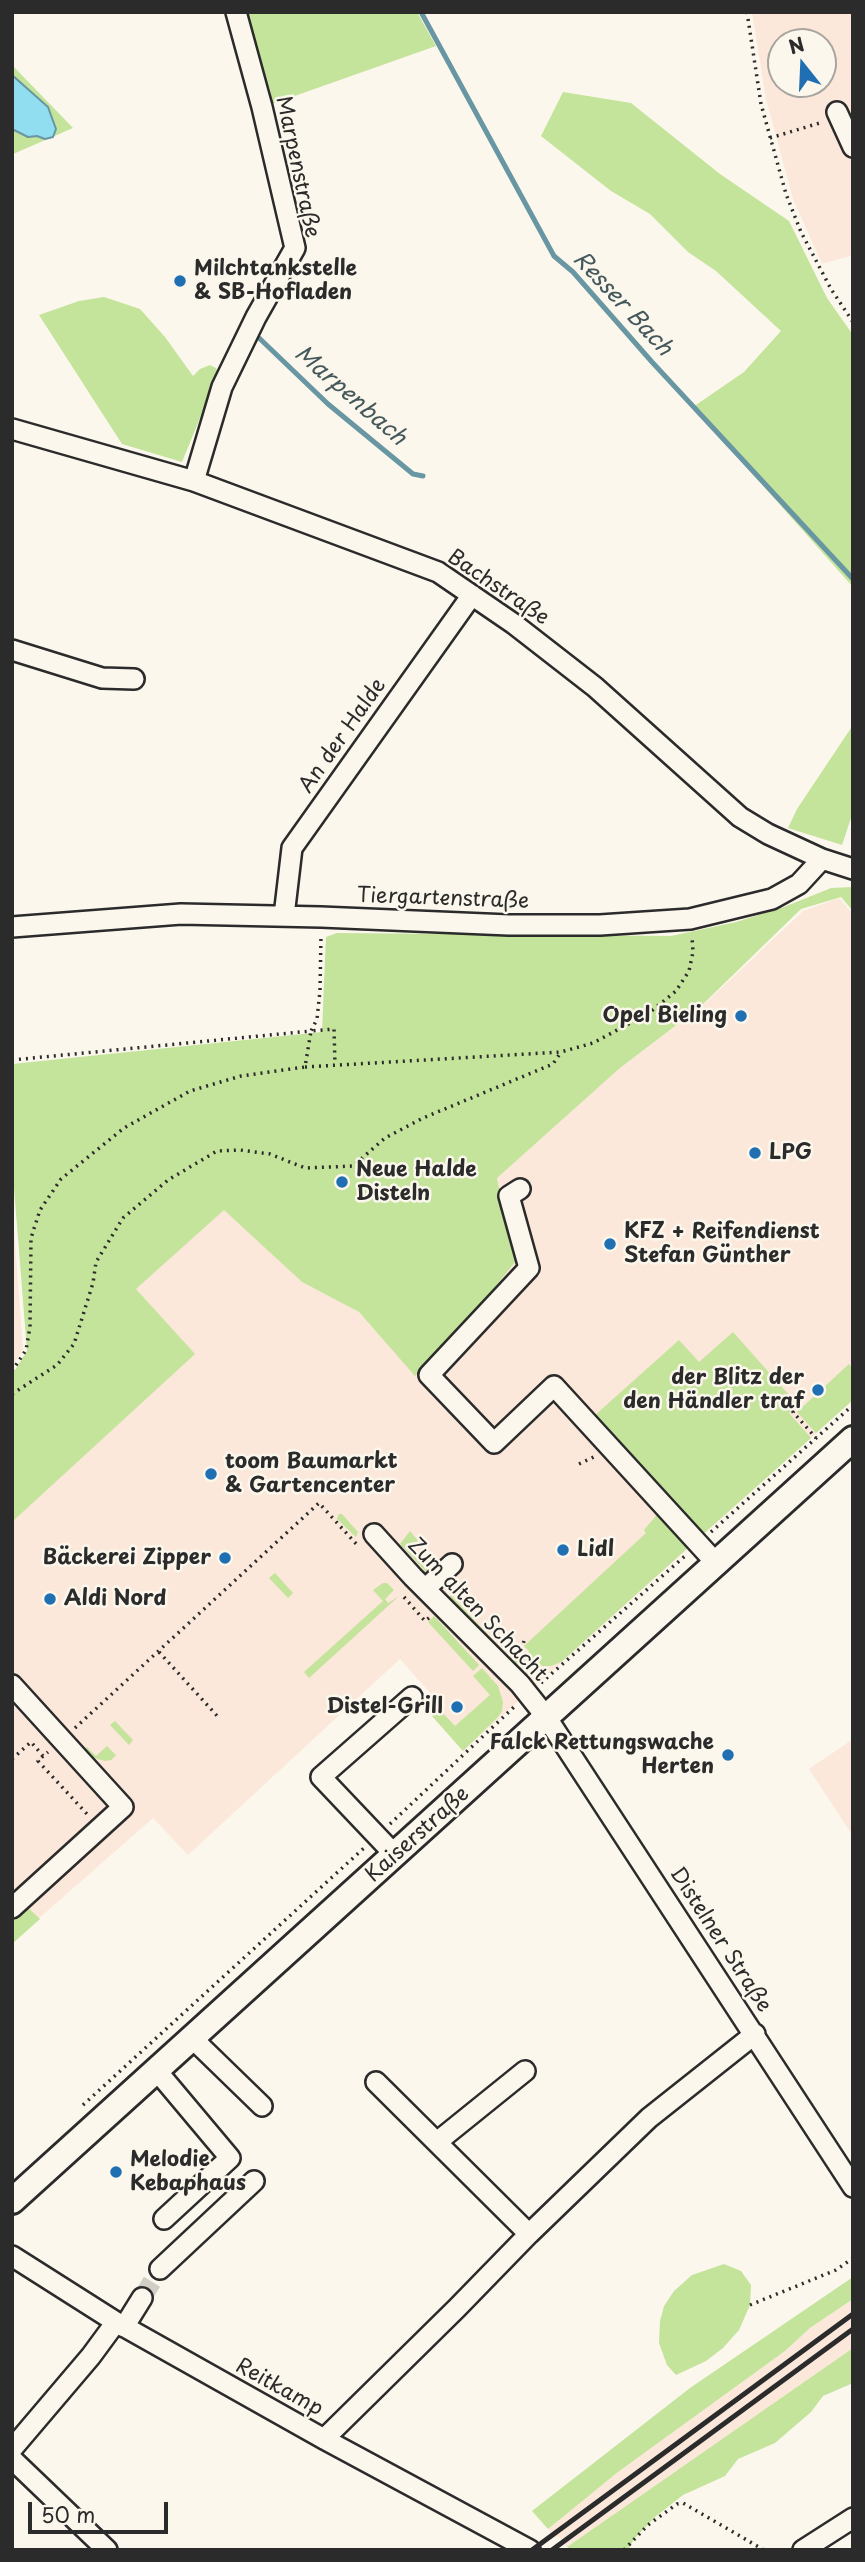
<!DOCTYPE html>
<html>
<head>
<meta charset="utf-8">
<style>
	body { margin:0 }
	#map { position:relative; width:865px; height:2562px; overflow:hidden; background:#fbf7ec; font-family:"Playpen Sans",sans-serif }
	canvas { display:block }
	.frame { position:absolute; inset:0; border:14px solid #2b2b2b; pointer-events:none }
	.north { position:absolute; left:767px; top:28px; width:70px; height:70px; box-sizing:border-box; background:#fbf7ec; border:2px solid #a8a59f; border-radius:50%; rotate:342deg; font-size:19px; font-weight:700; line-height:28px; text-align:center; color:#2b2b2b }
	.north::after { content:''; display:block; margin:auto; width:24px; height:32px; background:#1f6fb2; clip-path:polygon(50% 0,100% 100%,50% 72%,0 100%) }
	.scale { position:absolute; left:28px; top:2502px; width:140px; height:32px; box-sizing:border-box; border:4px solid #2b2b2b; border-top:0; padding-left:9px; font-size:21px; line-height:24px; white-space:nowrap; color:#2b2b2b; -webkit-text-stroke:5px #fbf7ec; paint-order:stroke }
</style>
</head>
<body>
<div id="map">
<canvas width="865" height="2562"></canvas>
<div class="frame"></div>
<div class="north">N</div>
<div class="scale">50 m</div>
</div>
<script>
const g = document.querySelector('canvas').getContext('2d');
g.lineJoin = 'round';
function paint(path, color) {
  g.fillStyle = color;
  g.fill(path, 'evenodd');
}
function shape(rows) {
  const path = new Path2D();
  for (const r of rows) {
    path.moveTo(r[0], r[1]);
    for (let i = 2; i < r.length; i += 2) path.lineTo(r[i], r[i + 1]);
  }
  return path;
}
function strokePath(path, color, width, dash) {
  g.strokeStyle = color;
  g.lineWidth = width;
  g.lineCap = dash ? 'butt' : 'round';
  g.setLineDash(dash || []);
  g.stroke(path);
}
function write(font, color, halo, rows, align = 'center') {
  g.font = font + ' "Playpen Sans",sans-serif';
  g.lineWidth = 5;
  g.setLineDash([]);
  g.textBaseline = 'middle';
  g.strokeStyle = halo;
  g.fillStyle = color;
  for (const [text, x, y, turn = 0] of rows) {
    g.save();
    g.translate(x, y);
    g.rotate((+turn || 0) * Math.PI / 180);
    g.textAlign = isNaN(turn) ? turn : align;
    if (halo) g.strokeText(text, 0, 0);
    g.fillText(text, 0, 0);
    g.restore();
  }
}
const built = shape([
	[752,12,853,12,853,255,822,264,793,199,766,99],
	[781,42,823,42,823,84,781,84],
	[839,898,853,914,853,1400,463,1751,431,1715,441,1705,400,1659,188,1855,153,1818,12,1942,12,1522,194,1354,136,1289,224,1209,302,1282,359,1312,415,1375,514,1262,497,1178,620,1068,700,1008,803,911],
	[12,1201,23,1350,12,1366],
	[853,1739,853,1836,809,1769],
	[853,2299,853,2348,567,2547,558,2536,555,2537,548,2529,618,2472,785,2351,809,2329]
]);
const green = shape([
	[241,12,417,12,436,46,272,104,270,89,254,63],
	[12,65,73,128,13,154,12,154],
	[563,92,631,103,720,174,789,221,827,298,853,335,853,587,693,407,744,372,781,331,716,271,688,252,650,214,611,191,541,136],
	[104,297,140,309,165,337,193,376,200,369,210,365,216,368,218,374,182,462,122,444,39,315,79,301],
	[853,725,853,812,842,845,788,828,797,809],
	[853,887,853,911,841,897,801,909,699,1008,620,1068,497,1178,515,1262,456,1336,415,1376,359,1312,302,1282,224,1210,136,1289,195,1354,12,1522,12,1375,27,1351,12,1163,12,1064,322,1032,326,937,337,933,671,936,736,922,784,907,831,888],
	[733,1332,798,1405,789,1413,811,1438,701,1536,593,1417,679,1340,699,1362],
	[849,1364,853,1369,853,1400,816,1433,797,1412],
	[660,1511,691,1545,561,1662,551,1666,542,1666,527,1658,529,1651,524,1646,646,1533,644,1530],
	[339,1514,342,1514,358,1532,356,1537,337,1519],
	[410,1531,419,1542,410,1552,430,1573,428,1574,400,1544],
	[275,1573,293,1593,288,1598,269,1578],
	[383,1583,387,1583,394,1590,385,1599,388,1603,399,1596,309,1678,304,1672,383,1601,373,1590],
	[451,1595,510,1658,520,1650,523,1652,519,1662,523,1665,522,1668,501,1653,449,1598],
	[434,1616,479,1665,473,1671,428,1622],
	[482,1668,498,1686,503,1702,502,1711,498,1717,463,1751,432,1716,439,1709,455,1726,490,1695,473,1676],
	[115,1721,133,1740,129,1745,110,1725],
	[107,1746,116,1755,111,1760,105,1761,94,1758,85,1749,87,1747,96,1756],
	[27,1907,40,1919,12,1944,12,1920],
	[724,2264,741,2271,751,2285,750,2305,739,2330,723,2348,706,2361,676,2375,667,2365,659,2343,660,2321,664,2306,674,2291,692,2275],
	[853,2277,853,2299,810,2328,785,2351,618,2472,548,2529,532,2511,690,2388],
	[853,2348,853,2383,823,2396,811,2412,775,2443,738,2459,725,2476,683,2495,655,2517,634,2539,628,2550,572,2550,567,2547]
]);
const water = shape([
	[12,75,48,107,56,129,53,137,45,139,37,136,28,137,12,129,12,75]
]);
const stream = shape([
	[421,12,554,256,573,272,652,362,853,579],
	[257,336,328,404,413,474,423,476]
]);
const minorTunnel = shape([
	[142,2298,160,2269]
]);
const path = shape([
	[747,12,761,104,786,194,801,232,831,289,853,322],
	[770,138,823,122],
	[12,1060,311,1031,317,1019,320,991,321,936],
	[305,1067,561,1052,593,1043,649,1013,676,991,689,971,693,952,692,937],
	[12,1371,26,1350,30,1327,31,1238,40,1210,61,1179,124,1128,190,1091,241,1076,305,1067,311,1031,334,1029,335,1064],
	[12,1394,57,1365,74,1344,93,1283,96,1262,123,1218,168,1180,217,1151,240,1150,270,1154,305,1168,353,1166,385,1138,423,1118,553,1064,561,1052],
	[799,1406,793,1412,816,1438],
	[579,1464,596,1456],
	[711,1532,853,1405],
	[404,1597,425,1621,430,1617],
	[159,1652,220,1719],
	[522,1661,526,1652,522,1648,524,1641],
	[531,1668,550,1673],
	[541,1683,685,1556],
	[75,1728,319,1503,359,1547],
	[43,1756,38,1761,87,1814],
	[12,1759,31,1742,43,1756,48,1752],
	[390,1824,514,1707],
	[83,2105,364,1848],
	[750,2305,836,2270,853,2258],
	[624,2550,648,2525,677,2504,683,2503,764,2550]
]);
const minor = shape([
	[837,112,853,147],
	[12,429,194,481,438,572,514,624,595,687,740,817,768,834,822,859],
	[194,481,222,387,256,317,295,248,262,107,236,12],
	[12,650,102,678,134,679],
	[284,916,292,848,472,595],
	[12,927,181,914,321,917,509,925,600,925,690,919,772,899,799,884,822,859,853,869],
	[520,1189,509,1196,529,1268,429,1375,494,1443,554,1386,716,1563],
	[374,1534,413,1577,520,1684,547,1718,853,2187],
	[425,1589,452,1564],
	[12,1685,123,1807,12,1908],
	[395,1855,321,1777,412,1697],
	[193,2039,262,2106],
	[157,2071,230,2158,164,2219],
	[376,2082,529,2234],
	[437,2142,525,2071],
	[12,2256,116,2322,324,2439,530,2550],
	[160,2269,254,2181],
	[124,2327,142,2298],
	[324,2439,457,2308,529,2234,649,2118,755,2034],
	[12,2449,91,2356,116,2322],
	[12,2459,107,2550],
	[803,2550,853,2518]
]);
const major = shape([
	[12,2201,853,1439]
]);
const rail = shape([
	[532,2550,853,2314],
	[552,2550,853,2329]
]);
const markers = [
	[180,281,7,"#1f6fb2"],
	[741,1016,7,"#1f6fb2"],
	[755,1153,7,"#1f6fb2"],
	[342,1182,7,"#1f6fb2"],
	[610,1244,7,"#1f6fb2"],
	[818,1390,7,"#1f6fb2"],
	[211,1474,7,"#1f6fb2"],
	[563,1550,7,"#1f6fb2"],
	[225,1558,7,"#1f6fb2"],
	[50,1599,7,"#1f6fb2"],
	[457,1707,7,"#1f6fb2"],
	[728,1755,7,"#1f6fb2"],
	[116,2172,7,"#1f6fb2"]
];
const streetNames = [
	["Marpenstraße",297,167,78],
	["Bachstraße",498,588,34],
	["An der Halde",343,736,-55],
	["Tiergartenstraße",443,899,2],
	["Zum alten Schacht",477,1610,46],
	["Kaiserstraße",418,1835,-42],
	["Distelner Straße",720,1940,57],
	["Reitkamp",279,2388,29]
];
const poiNames = [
	["Milchtankstelle",194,269],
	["& SB-Hofladen",194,293],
	["Opel Bieling",727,1016,"right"],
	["LPG",769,1153],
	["Neue Halde",356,1170],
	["Disteln",356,1194],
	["KFZ + Reifendienst",624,1232],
	["Stefan Günther",624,1256],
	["der Blitz der",804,1378,"right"],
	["den Händler traf",804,1402,"right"],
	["toom Baumarkt",225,1462],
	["& Gartencenter",225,1486],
	["Lidl",577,1550],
	["Bäckerei Zipper",211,1558,"right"],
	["Aldi Nord",64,1599],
	["Distel-Grill",443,1707,"right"],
	["Falck Rettungswache",714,1743,"right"],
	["Herten",714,1767,"right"],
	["Melodie",130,2160],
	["Kebaphaus",130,2184]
];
const waterNames = [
	["Resser Bach",622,304,47],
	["Marpenbach",350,396,41]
];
paint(built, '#fce8da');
paint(green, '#c4e39b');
paint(water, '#91def1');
strokePath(water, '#6896a2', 2);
strokePath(stream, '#6896a2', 5);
strokePath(minorTunnel, '#d1cec5', 19, [19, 10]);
strokePath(minor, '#2b2b2b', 24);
strokePath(major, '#2b2b2b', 30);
strokePath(path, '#2b2b2b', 3.5, [2, 5]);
strokePath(minor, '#fbf7ec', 19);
strokePath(major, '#fbf7ec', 24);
strokePath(rail, '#2b2b2b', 5);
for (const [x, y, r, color] of markers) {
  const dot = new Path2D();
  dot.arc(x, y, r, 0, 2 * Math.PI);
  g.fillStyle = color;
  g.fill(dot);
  strokePath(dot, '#fbf7ec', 2.5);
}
write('21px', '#2b2b2b', '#fbf7ec', streetNames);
write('bold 21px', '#2b2b2b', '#fbf7ec', poiNames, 'left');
write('italic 23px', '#44585c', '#fbf7ec', waterNames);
</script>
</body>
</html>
